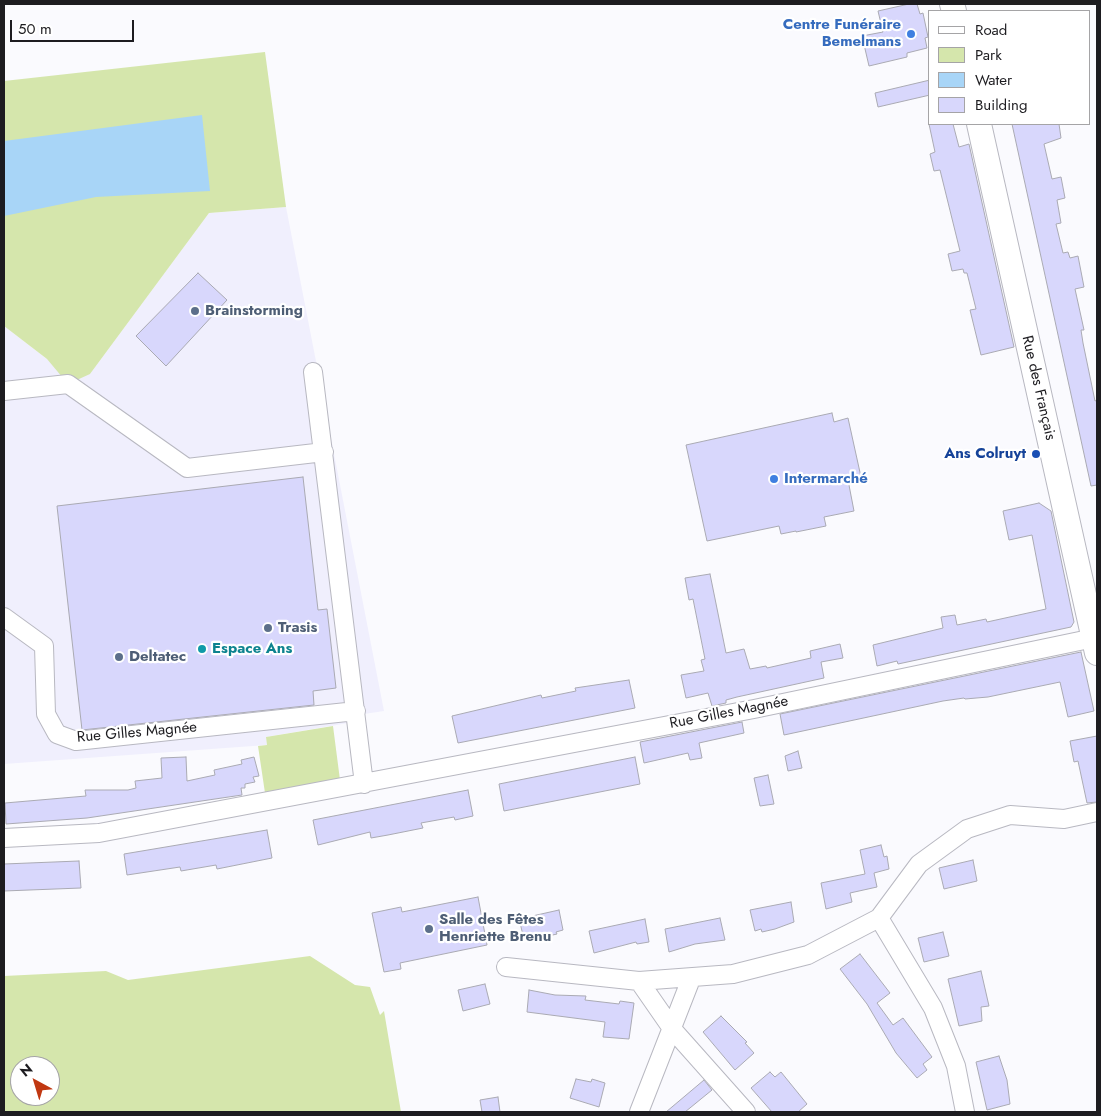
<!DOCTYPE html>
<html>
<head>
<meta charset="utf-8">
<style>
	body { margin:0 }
	#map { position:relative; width:1101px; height:1116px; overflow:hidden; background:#fafafe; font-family:Jost,sans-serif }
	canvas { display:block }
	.frame { position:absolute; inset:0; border:5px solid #1d1c20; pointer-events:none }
	.legend { position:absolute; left:928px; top:10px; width:162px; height:115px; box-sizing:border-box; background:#fff; border:1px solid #a5a4a6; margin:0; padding:6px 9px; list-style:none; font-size:15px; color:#1d1c20 }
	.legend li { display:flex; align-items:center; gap:10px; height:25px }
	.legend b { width:25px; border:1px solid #a5a4a6 }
	.north { position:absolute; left:10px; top:1056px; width:50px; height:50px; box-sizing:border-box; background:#fff; border:1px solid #a5a4a6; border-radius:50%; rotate:321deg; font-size:14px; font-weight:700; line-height:20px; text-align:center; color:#1d1c20 }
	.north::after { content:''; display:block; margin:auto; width:18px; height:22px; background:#c13811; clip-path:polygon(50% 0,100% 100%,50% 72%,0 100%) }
	.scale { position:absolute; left:10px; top:20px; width:124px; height:22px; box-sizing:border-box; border:2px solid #1d1c20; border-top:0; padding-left:6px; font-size:15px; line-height:18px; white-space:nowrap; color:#1d1c20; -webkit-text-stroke:4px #fff; paint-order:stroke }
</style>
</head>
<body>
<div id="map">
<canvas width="1101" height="1116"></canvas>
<div class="frame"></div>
<ul class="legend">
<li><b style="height:6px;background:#fff"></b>Road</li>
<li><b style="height:14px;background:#d5e6ac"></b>Park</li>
<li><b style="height:14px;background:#a8d5f7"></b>Water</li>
<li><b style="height:14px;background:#d8d7fc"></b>Building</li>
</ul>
<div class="north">N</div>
<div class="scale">50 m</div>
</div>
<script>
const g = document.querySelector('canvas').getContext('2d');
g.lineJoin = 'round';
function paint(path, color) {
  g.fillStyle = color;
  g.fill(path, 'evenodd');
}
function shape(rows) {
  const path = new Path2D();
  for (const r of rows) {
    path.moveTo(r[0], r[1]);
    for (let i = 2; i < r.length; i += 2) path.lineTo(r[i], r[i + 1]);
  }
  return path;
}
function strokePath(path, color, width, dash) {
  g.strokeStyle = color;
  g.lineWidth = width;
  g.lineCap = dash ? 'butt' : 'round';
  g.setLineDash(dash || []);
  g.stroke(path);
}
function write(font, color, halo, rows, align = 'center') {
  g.font = font + ' Jost,sans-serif';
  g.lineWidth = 4.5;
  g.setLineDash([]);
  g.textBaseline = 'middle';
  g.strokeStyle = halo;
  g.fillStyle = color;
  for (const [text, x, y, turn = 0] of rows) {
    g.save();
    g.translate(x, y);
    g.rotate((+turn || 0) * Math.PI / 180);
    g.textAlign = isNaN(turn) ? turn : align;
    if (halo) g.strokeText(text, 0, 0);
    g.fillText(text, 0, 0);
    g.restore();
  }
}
const commercial = shape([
	[286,207,384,711,364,714,348,723,266,737,267,745,4,764,4,326,60,369,90,374,209,213]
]);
const green = shape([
	[265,52,286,207,209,213,90,374,68,384,47,359,4,326,4,81],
	[333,726,340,780,265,793,258,746,267,745,266,737],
	[310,956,355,985,370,987,380,1015,384,1011,401,1112,4,1112,4,976,106,971,128,980],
	[20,1066,50,1066,50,1096,20,1096]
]);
const water = shape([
	[202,115,210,191,96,197,4,216,4,141]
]);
const building = shape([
	[909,4,917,4,920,14,923,13,928,37,925,38,927,48,907,53,907,57,869,66,862,36,883,32,878,11,909,4],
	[930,80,930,95,878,107,875,93,930,80],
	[929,124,953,124,959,147,969,144,1014,347,981,355,970,310,976,309,967,273,964,273,963,269,952,271,948,254,960,251,940,170,934,171,930,154,935,152,929,124],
	[1012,124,1059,124,1061,138,1044,144,1052,179,1061,177,1065,198,1057,200,1061,223,1056,224,1063,253,1068,252,1070,258,1078,256,1084,287,1075,289,1084,330,1081,330,1083,343,1095,401,1097,400,1097,485,1091,486,1012,124],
	[198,273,227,300,166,366,136,336,198,273],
	[832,413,834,422,848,418,861,477,848,480,854,511,824,517,826,526,796,532,796,531,781,534,779,526,707,541,686,445,832,413],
	[303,477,318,610,327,609,336,688,313,691,314,705,82,730,57,506,303,477],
	[1039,503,1051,511,1074,622,1071,627,912,661,898,664,897,661,877,666,873,645,943,628,941,617,955,615,957,625,986,619,987,622,1046,609,1032,535,1009,540,1003,511,1039,503],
	[710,574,726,653,744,649,750,669,766,666,767,668,811,658,810,651,840,644,843,658,821,662,824,678,737,697,726,700,726,703,712,706,708,693,686,698,681,675,704,671,701,660,705,659,693,599,689,600,685,578,710,574],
	[1081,652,1094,711,1068,717,1060,682,988,697,965,699,964,698,943,701,784,735,780,714,1081,652],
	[629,680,635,708,458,743,452,716,541,695,542,698,576,691,575,688,629,680],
	[742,722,744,733,699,743,702,758,690,760,688,753,644,763,640,742,742,722],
	[1097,736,1097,802,1087,803,1078,761,1074,762,1070,741,1097,736],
	[798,751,802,768,788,771,785,756,798,751],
	[186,757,187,781,215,775,214,770,242,764,241,760,254,757,259,776,253,777,255,782,245,784,245,788,241,788,242,795,87,818,6,824,5,803,86,796,85,790,128,790,136,788,135,781,162,778,161,758,186,757],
	[635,757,640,784,504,811,499,784,635,757],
	[768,775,774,804,760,806,754,778,768,775],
	[468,790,473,816,455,820,454,817,421,823,423,828,388,835,371,838,370,832,318,845,313,820,468,790],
	[267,830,272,858,217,869,216,865,181,871,180,867,127,875,124,854,267,830],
	[881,845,884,857,887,856,889,869,874,873,877,887,850,893,852,902,826,909,821,883,865,874,860,850,881,845],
	[973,860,977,881,944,889,939,868,973,860],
	[79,861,81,888,4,891,4,864,79,861],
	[478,897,487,945,400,963,401,969,384,972,372,913,401,907,402,912,478,897],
	[791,902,794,922,775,929,762,932,761,929,755,931,750,910,791,902],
	[559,910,563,930,556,932,557,934,531,940,531,937,524,939,519,919,559,910],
	[720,918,725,940,695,944,669,952,665,929,720,918],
	[645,919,649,942,637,944,636,942,594,953,589,931,645,919],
	[943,932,949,956,924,962,918,938,943,932],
	[860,954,890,993,877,1003,893,1025,903,1018,932,1057,923,1064,927,1070,917,1078,896,1053,867,1004,840,969,860,954],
	[981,971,989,1006,981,1007,982,1021,959,1026,948,979,981,971],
	[485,984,490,1004,463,1011,458,990,485,984],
	[529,990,555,995,586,996,585,1000,619,1004,620,1001,634,1003,629,1039,603,1037,605,1022,527,1012,529,990],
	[721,1016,747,1042,745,1043,754,1053,735,1070,703,1032,721,1016],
	[999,1056,1007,1080,1010,1104,987,1110,976,1062,999,1056],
	[770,1072,775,1077,781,1072,807,1104,798,1112,772,1112,751,1088,770,1072],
	[576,1079,591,1082,592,1079,605,1083,599,1107,570,1098,576,1079],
	[704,1080,712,1090,685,1112,666,1112,704,1080],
	[498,1097,500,1112,482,1112,480,1100,498,1097]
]);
const minor = shape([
	[313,372,364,784],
	[4,391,68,384,187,468,324,452],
	[4,617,44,646,46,714,57,734,76,741,356,711],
	[4,838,99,833,754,709,1094,638],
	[879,918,933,1008,956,1066,965,1112],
	[506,967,639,981,733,974,808,955,879,918,919,864,967,829,1010,815,1064,819,1097,812],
	[639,981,673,1030,746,1112],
	[639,1112,691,979]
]);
const secondary = shape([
	[952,4,954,11],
	[979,124,1097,653]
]);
const markers = [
	[911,34,5,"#3f7fe0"],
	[195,311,5,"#5c6f8a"],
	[1036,454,5,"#1a4fb4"],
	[774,479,5,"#3f7fe0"],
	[268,628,5,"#5c6f8a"],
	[202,649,5,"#0f9aa8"],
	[119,657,5,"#5c6f8a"],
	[429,929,5,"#5c6f8a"]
];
const shopNames = [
	["Centre Funéraire",901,25],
	["Bemelmans",901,42],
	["Intermarché",784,479,"left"]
];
const serviceNames = [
	["Brainstorming",205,311],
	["Trasis",278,628],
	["Deltatec",129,657],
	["Salle des Fêtes",439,920],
	["Henriette Brenu",439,937]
];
const streetNames = [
	["Rue des Français",1038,388,77],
	["Rue Gilles Magnée",729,713,-11],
	["Rue Gilles Magnée",137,733,-5]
];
const transitNames = [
	["Ans Colruyt",1026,454]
];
const cultureNames = [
	["Espace Ans",212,649]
];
paint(commercial, '#f0effd');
paint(green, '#d5e6ac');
paint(water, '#a8d5f7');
paint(building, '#d8d7fc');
strokePath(building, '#aaaab3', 1);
strokePath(minor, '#b8b8c1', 20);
strokePath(secondary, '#b8b8c1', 26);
strokePath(minor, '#fff', 18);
strokePath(secondary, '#fff', 24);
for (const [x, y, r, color] of markers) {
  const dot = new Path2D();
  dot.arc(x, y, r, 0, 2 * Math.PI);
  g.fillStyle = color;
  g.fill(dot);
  strokePath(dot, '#fff', 2);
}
write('bold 15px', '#366cbe', '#fff', shopNames, 'right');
write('bold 15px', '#4e5e75', '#fff', serviceNames, 'left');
write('15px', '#1d1c20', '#fff', streetNames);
write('bold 15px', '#164399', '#fff', transitNames, 'right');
write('bold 15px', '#0d838f', '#fff', cultureNames, 'left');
</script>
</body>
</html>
